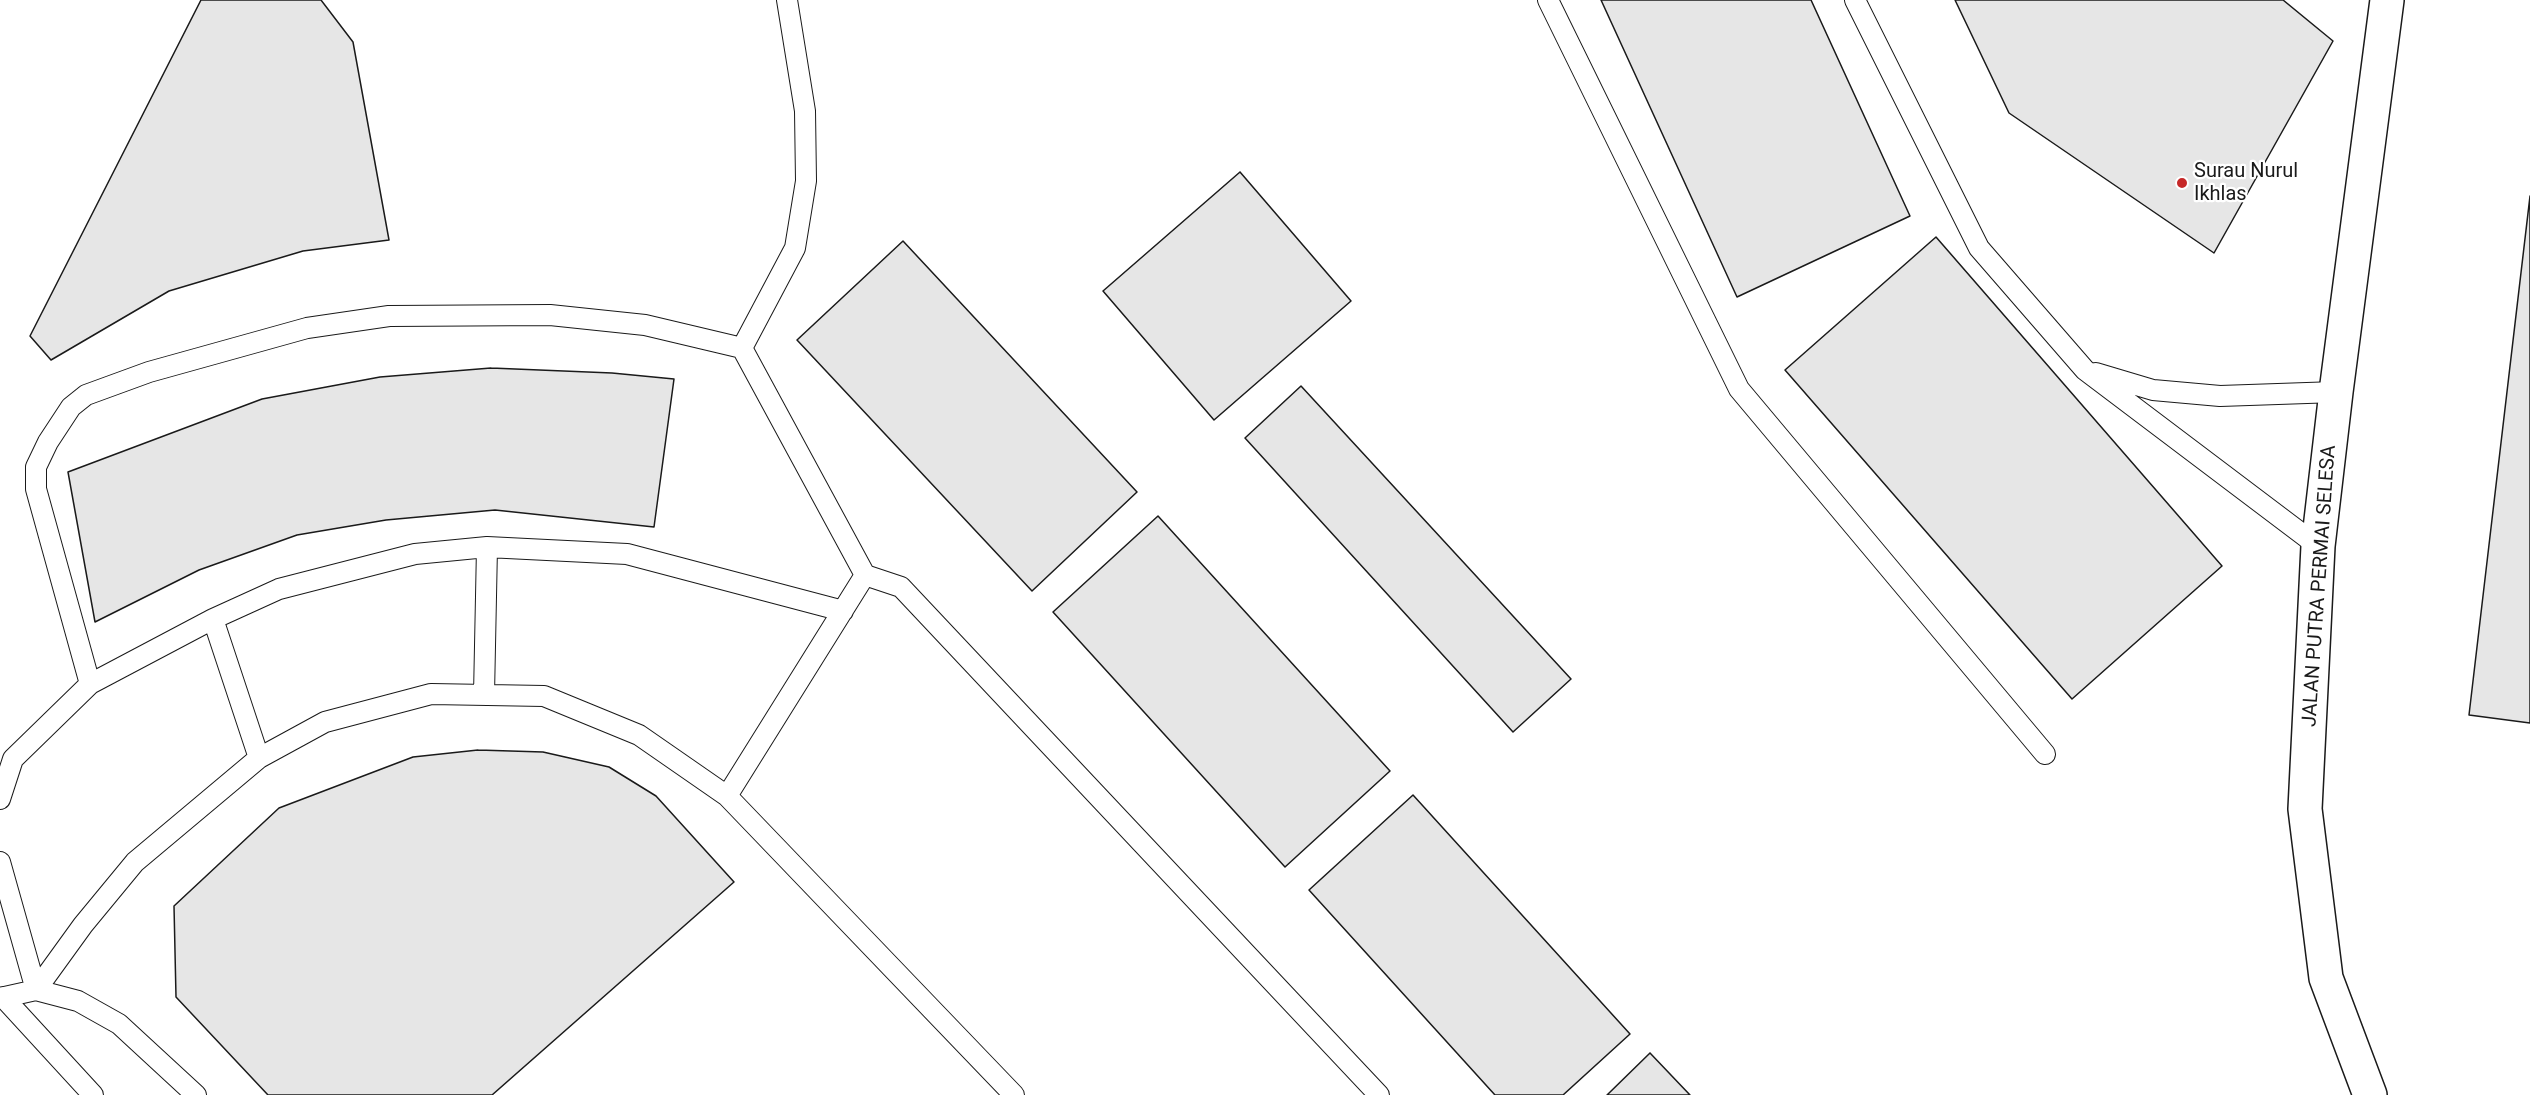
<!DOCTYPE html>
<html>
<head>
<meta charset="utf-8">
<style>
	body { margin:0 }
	canvas { display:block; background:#fff }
</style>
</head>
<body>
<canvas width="2530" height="1095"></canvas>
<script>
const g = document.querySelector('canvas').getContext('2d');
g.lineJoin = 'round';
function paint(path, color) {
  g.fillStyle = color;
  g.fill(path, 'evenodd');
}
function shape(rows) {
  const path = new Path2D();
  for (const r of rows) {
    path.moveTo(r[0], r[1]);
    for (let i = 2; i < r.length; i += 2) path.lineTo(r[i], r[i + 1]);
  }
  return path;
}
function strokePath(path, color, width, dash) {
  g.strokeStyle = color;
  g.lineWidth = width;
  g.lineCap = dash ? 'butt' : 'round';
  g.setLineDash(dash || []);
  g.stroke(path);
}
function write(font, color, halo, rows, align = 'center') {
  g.font = font + ' Roboto,sans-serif';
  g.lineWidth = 4.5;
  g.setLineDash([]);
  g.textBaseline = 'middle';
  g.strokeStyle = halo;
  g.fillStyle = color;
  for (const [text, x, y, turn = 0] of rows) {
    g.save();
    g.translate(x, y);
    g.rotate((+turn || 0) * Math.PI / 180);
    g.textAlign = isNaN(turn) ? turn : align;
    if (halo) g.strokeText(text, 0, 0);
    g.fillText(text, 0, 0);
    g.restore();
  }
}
const building = shape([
	[201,0,321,0,353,42,389,240,303,251,169,291,51,360,30,336,201,0],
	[1601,0,1811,0,1910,216,1737,297,1601,0],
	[1955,0,2283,0,2333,41,2214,253,2009,113,1955,0],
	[1240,172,1351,301,1214,420,1103,291,1240,172],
	[2530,196,2530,723,2469,715,2530,196],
	[1936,237,2222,566,2072,699,1785,370,1936,237],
	[903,241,1137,492,1032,591,797,340,903,241],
	[491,368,612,373,674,379,654,527,495,510,386,520,297,535,199,570,95,622,68,472,262,399,380,377,491,368],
	[1301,386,1571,679,1513,732,1245,438,1301,386],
	[1158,516,1390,771,1285,867,1053,612,1158,516],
	[478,750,543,752,609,767,656,796,734,882,492,1095,268,1095,176,997,174,906,279,808,413,757,478,750],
	[1413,795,1630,1034,1563,1095,1495,1095,1309,890,1413,795],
	[1650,1053,1690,1095,1607,1095,1650,1053]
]);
const lane = shape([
	[1548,0,1739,389,2045,754],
	[1855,0,1979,248,2085,370,2318,546],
	[742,348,795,248,806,181,805,111,787,0],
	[2096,373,2153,390,2220,396,2336,392],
	[213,619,259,758],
	[90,684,213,619,279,589,415,554,487,547,627,554,843,611],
	[484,695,487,547],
	[727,796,865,575,901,587,1379,1095],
	[0,799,13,759,90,684,36,489,36,467,48,442,71,407,86,395,149,372,307,328,389,316,550,315,645,325,742,348,865,575],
	[0,862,36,990],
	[36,990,83,925,135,862,259,758,325,722,431,694,544,696,639,735,727,796,1014,1095],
	[3,997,93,1095],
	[0,998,36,990,78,1001,119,1024,196,1095]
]);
const secondary = shape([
	[2370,1095,2326,978,2305,809,2318,546,2336,392,2387,0]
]);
const markers = [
	[2182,183,6,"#c62828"]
];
const poiNames = [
	["Surau Nurul",2194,172],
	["Ikhlas",2194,195]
];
const streetNames = [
	["JALAN PUTRA PERMAI SELESA",2320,586,-86]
];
paint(building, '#e6e6e6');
strokePath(building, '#1a1a1a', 1.5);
strokePath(lane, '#1a1a1a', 22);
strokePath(secondary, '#1a1a1a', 36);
strokePath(lane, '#fff', 20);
strokePath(secondary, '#fff', 33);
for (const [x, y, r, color] of markers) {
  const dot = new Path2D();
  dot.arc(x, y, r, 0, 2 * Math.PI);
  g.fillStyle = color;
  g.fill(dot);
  strokePath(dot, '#fff', 2);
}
write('20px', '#1a1a1a', '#fff', poiNames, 'left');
write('20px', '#1a1a1a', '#fff', streetNames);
</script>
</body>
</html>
